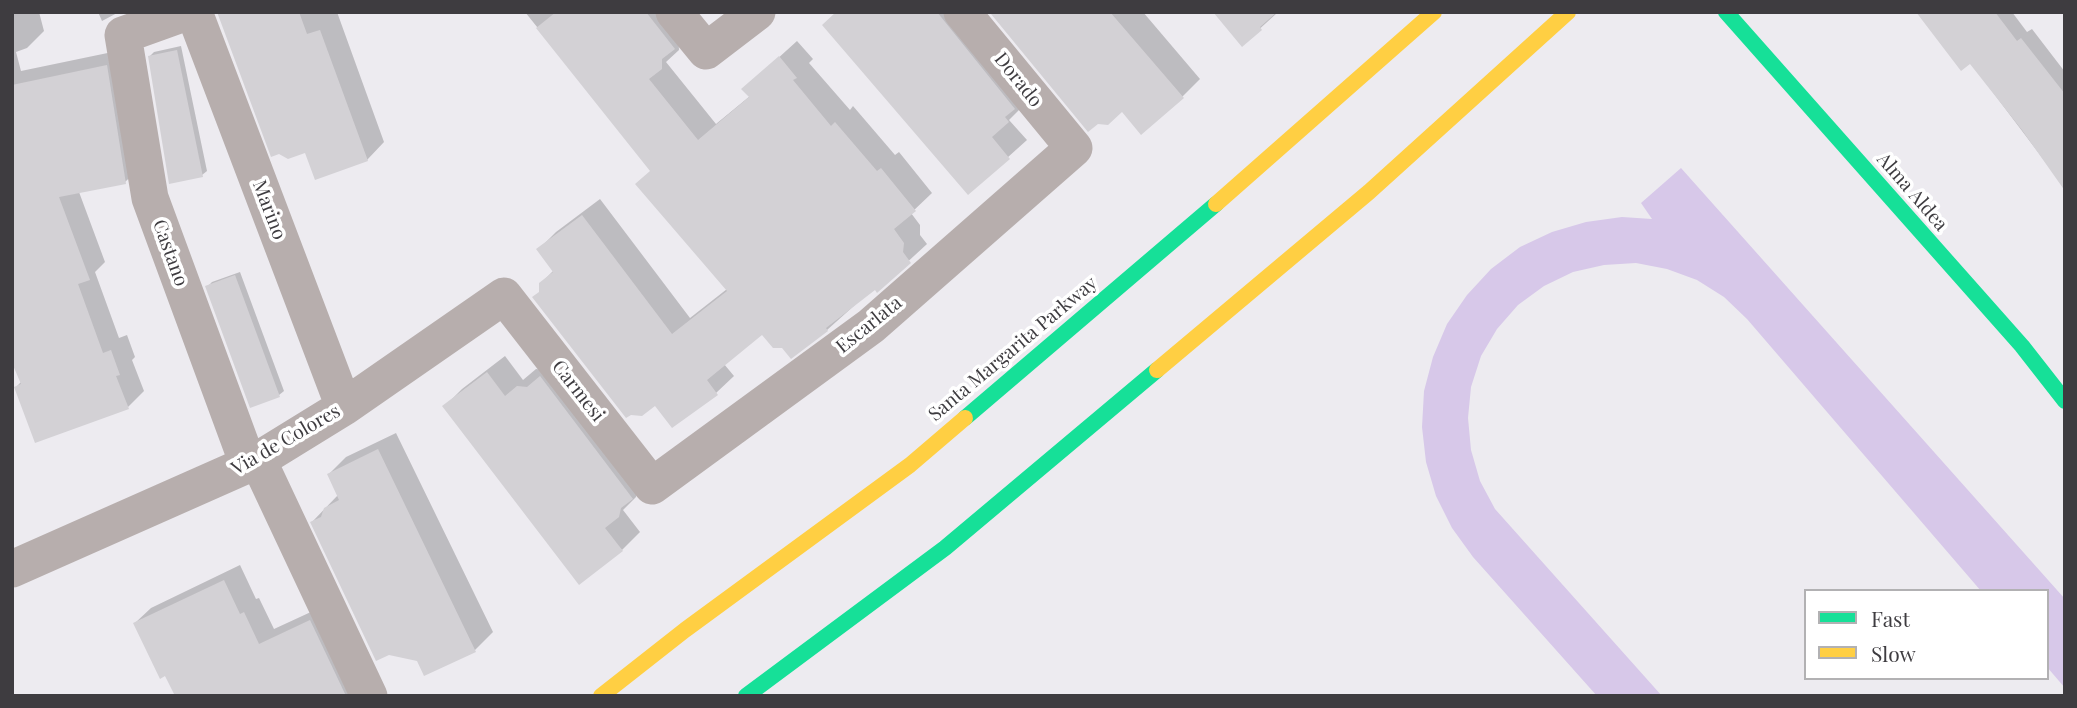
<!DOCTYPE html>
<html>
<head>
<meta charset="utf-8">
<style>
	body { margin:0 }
	#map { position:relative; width:2077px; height:708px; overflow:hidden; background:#edebf0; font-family:"Playfair Display",serif }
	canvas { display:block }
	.frame { position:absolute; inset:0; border:14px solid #3e3c40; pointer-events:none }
	.legend { position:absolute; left:1804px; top:589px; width:245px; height:91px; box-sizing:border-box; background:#fff; border:2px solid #b2b1b3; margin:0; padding:9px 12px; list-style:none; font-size:21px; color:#3e3c40 }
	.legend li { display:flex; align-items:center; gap:14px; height:35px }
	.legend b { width:35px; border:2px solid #b2b1b3 }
</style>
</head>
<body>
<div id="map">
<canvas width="2077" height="708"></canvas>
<div class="frame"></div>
<ul class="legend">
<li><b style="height:9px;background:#16e098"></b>Fast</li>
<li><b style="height:9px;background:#ffcf43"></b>Slow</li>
</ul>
</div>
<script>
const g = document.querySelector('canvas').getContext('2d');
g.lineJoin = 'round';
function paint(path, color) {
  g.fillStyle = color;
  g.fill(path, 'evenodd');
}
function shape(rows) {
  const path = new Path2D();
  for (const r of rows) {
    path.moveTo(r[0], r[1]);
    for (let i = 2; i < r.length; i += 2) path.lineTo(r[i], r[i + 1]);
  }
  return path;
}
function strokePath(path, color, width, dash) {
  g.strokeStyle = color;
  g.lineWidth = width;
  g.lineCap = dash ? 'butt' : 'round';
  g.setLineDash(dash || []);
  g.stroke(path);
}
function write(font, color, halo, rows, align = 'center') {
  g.font = font + ' "Playfair Display",serif';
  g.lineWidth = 7;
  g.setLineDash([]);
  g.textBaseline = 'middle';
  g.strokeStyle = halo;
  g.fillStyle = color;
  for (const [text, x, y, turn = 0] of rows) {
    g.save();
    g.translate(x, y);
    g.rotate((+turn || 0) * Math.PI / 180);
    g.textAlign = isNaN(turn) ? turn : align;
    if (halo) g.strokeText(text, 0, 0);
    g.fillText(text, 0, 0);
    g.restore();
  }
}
const green = shape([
	[1681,168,2065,599,2065,688,2047,667,2047,591,1981,591,1747,319,1724,297,1697,280,1667,269,1636,263,1604,265,1573,272,1544,286,1518,305,1497,329,1481,356,1471,387,1468,418,1471,450,1480,481,1495,509,1662,696,1597,696,1473,557,1452,528,1436,496,1426,462,1422,427,1424,391,1433,357,1447,324,1467,295,1491,269,1520,247,1552,232,1586,222,1622,217,1652,219,1641,203]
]);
const shadow = shape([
	[12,12,39,12,44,31,27,48,16,52,21,71,122,50,142,166,125,182,79,192,105,262,95,272,119,338,127,335,135,357,132,360,144,391,128,407,16,387,21,382,12,358],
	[98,12,119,12,102,21],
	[218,12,337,12,384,142,367,160,306,151],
	[525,12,677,12,679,50,666,62,716,124,750,96,744,89,797,41,813,59,809,63,850,110,853,106,895,155,899,152,932,193,911,213,920,225,920,235,927,244,877,290,875,287,827,330,783,346,763,333,724,364,734,376,716,393,656,403,540,291,541,283,554,270,539,249,556,232,600,199,690,318,727,289,652,170],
	[836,12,968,12,1026,103,1009,120,1027,140,968,193],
	[995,12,1143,12,1200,79,1182,97,1123,110],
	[1215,12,1276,12,1277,13,1243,44],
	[1918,12,2012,12,2027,32,2032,29,2065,72,2065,177,2059,180,1970,62],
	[181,46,207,171,202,175,150,56,154,52],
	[240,272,284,391,279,395,207,287,212,282],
	[505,356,523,380,536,369,546,370,637,492,636,497,623,510,640,532,622,550,444,407,462,389],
	[396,433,493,632,475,650,418,660,312,522,338,495,329,474,346,457],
	[240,565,256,599,259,598,274,629,326,605,362,696,177,696,135,623,151,608]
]);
const building = shape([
	[217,12,299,12,307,34,320,30,368,161,315,180,305,153,288,159,279,154,271,157],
	[556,12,646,12,675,49,662,59,662,69,649,79,698,140,749,97,741,89,779,56,797,78,793,80,831,126,835,122,877,171,881,168,916,211,894,229,904,243,903,252,911,263,877,293,875,290,826,328,828,331,791,359,782,348,773,348,762,335,707,380,718,395,672,428,655,406,642,416,631,415,626,418,532,297,539,292,539,283,553,272,536,249,582,215,672,334,727,291,635,184,650,171,536,28],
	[836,12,937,12,1015,109,1005,117,1009,122,992,137,1010,159,968,195,822,25],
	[993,12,1110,12,1184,98,1141,135,1122,112,1108,125,1098,124,1088,132,991,14],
	[1213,12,1277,12,1260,27,1262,30,1242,47],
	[1916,12,1995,12,2017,41,2021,38,2065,94,2065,191,2022,130,1970,64,1961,71],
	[177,50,203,177,169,184,148,56],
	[107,65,126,184,59,197,90,280,78,284,103,353,111,350,120,375,116,376,129,409,35,443,14,387,21,384,12,363,12,85],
	[235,275,280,397,250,408,205,286],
	[487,372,505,396,517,386,527,387,540,376,633,499,621,508,619,517,605,528,623,551,579,585,442,406],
	[378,449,476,652,424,676,417,661,389,655,376,661,310,522,321,517,324,508,339,500,327,474],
	[224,580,240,614,244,612,259,644,310,620,346,696,175,696,165,676,160,679,133,623]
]);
const street = shape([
	[187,12,123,35,150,198,248,464],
	[194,12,344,407],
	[674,12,706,51,757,12],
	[258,460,369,696],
	[12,569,258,460,344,407,504,296,652,486,871,326,1074,148,962,12]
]);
const fast = shape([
	[1726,12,2022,346,2065,401],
	[965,418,1216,204],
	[746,696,945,548,1157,370]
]);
const slow = shape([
	[1216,204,1434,12],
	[1157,370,1369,192,1568,12],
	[601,696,685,630,910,465,965,418]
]);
const streetNames = [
	["Dorado",1018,80,51],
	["Alma Aldea",1912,192,49],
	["Marino",269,210,69],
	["Castano",170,253,70],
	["Escarlata",869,325,-39],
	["Santa Margarita Parkway",1013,349,-40],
	["Carmesi",578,391,52],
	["Via de Colores",286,440,-30]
];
paint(green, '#d7c8e9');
paint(shadow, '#0003');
paint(building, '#d3d1d5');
strokePath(street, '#b7aead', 37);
strokePath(fast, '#16e098', 16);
strokePath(slow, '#ffcf43', 16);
write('19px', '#3e3c40', '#fff', streetNames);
</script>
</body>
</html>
